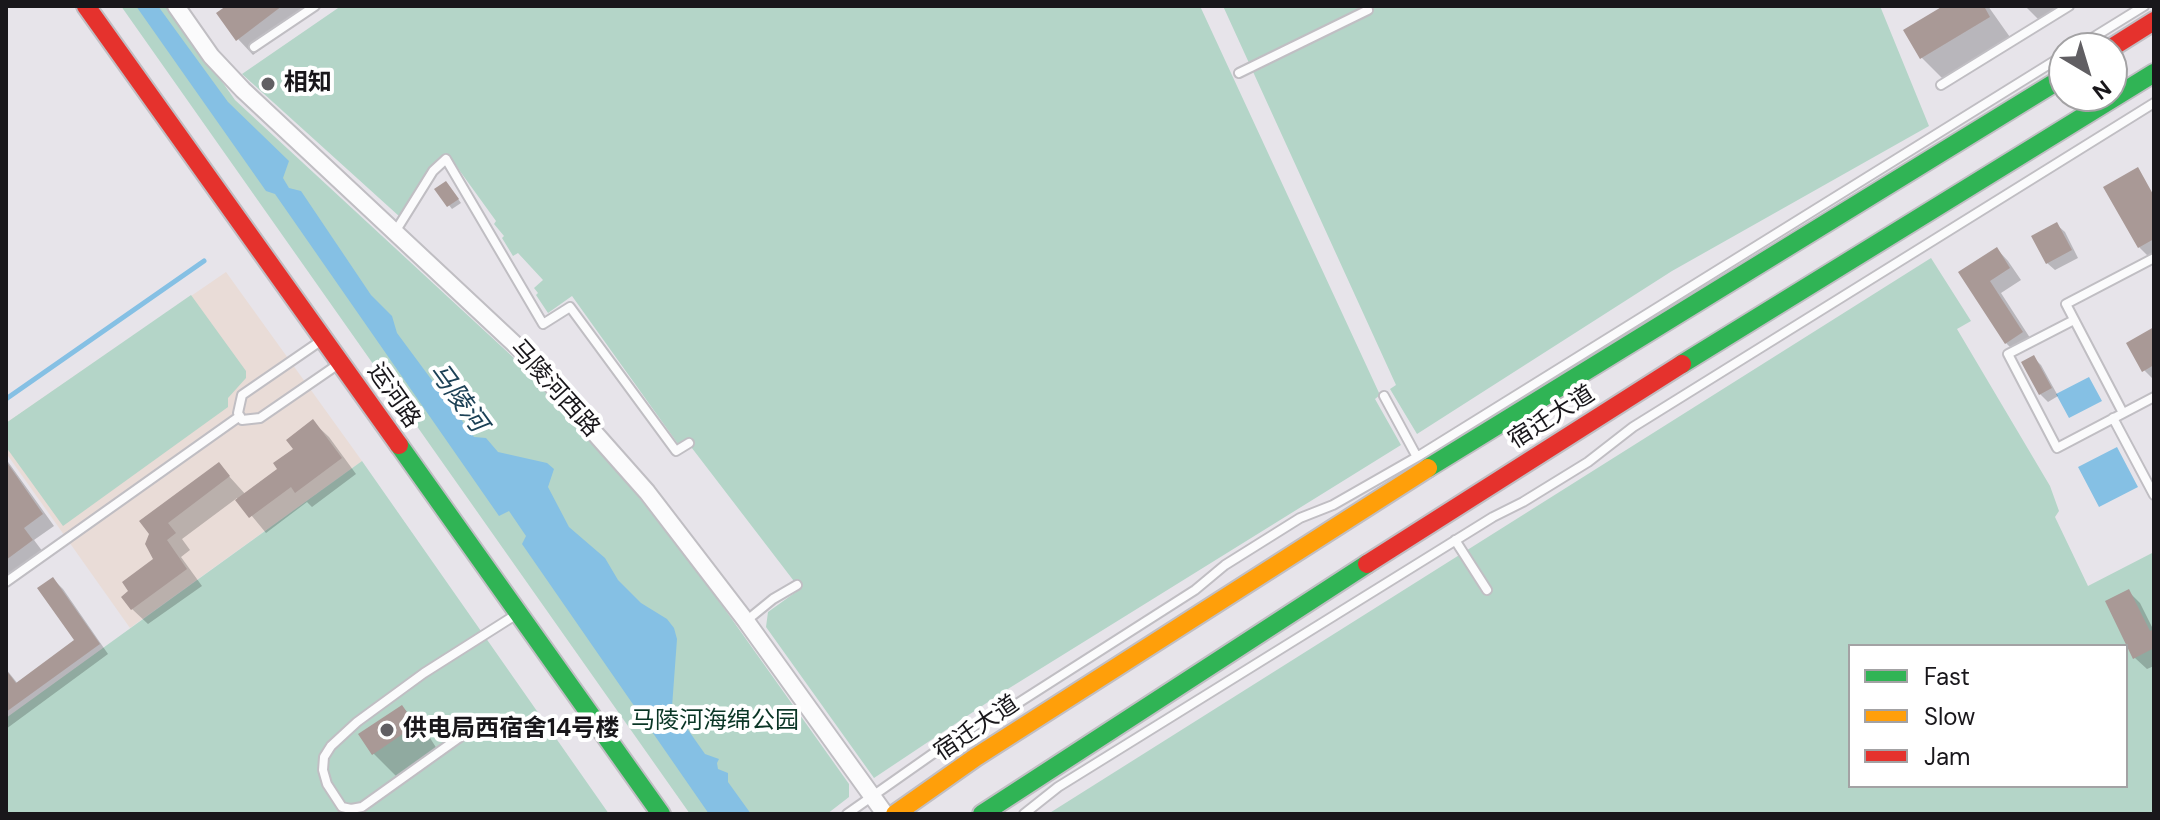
<!DOCTYPE html>
<html>
<head>
<meta charset="utf-8">
<style>
	body { margin:0 }
	#map { position:relative; width:2160px; height:820px; overflow:hidden; background:#e7e4ea; font-family:"DM Sans",sans-serif }
	canvas { display:block }
	.frame { position:absolute; inset:0; border:8px solid #19171b; pointer-events:none }
	.legend { position:absolute; left:1848px; top:644px; width:280px; height:144px; box-sizing:border-box; background:#fff; border:2px solid #a3a2a4; margin:0; padding:10px 14px; list-style:none; font-size:24px; color:#19171b }
	.legend li { display:flex; align-items:center; gap:16px; height:40px }
	.legend b { width:40px; border:2px solid #a3a2a4 }
	.north { position:absolute; left:2048px; top:32px; width:80px; height:80px; box-sizing:border-box; background:#fff; border:2px solid #a3a2a4; border-radius:50%; rotate:142deg; font-size:22px; font-weight:700; line-height:32px; text-align:center; color:#19171b }
	.north::after { content:''; display:block; margin:auto; width:28px; height:36px; background:#615f63; clip-path:polygon(50% 0,100% 100%,50% 72%,0 100%) }
</style>
</head>
<body>
<div id="map">
<canvas width="2160" height="820"></canvas>
<div class="frame"></div>
<ul class="legend">
<li><b style="height:10px;background:#30b455"></b>Fast</li>
<li><b style="height:10px;background:#ff9f0a"></b>Slow</li>
<li><b style="height:10px;background:#e5322d"></b>Jam</li>
</ul>
<div class="north">N</div>
</div>
<script>
const g = document.querySelector('canvas').getContext('2d');
g.lineJoin = 'round';
function paint(path, color) {
  g.fillStyle = color;
  g.fill(path, 'evenodd');
}
function shape(rows) {
  const path = new Path2D();
  for (const r of rows) {
    path.moveTo(r[0], r[1]);
    for (let i = 2; i < r.length; i += 2) path.lineTo(r[i], r[i + 1]);
  }
  return path;
}
function strokePath(path, color, width, dash) {
  g.strokeStyle = color;
  g.lineWidth = width;
  g.lineCap = dash ? 'butt' : 'round';
  g.setLineDash(dash || []);
  g.stroke(path);
}
function write(font, color, halo, rows, align = 'center') {
  g.font = font + ' "DM Sans","Noto Sans SC",sans-serif';
  g.lineWidth = 8;
  g.setLineDash([]);
  g.textBaseline = 'middle';
  g.strokeStyle = halo;
  g.fillStyle = color;
  for (const [text, x, y, turn = 0] of rows) {
    g.save();
    g.translate(x, y);
    g.rotate((+turn || 0) * Math.PI / 180);
    g.textAlign = isNaN(turn) ? turn : align;
    if (halo) g.strokeText(text, 0, 0);
    g.fillText(text, 0, 0);
    g.restore();
  }
}
const industrial = shape([
	[226,272,362,461,130,628,6,453,6,423]
]);
const green = shape([
	[121,6,169,6,235,100,528,371,624,478,709,587,849,784,849,797,827,814,690,814],
	[341,6,1200,6,1380,395,1375,399,1401,445,1003,692,874,778,766,627,768,612,800,589,685,439,678,444,572,296,548,313,536,295,538,293,534,288,543,280,518,253,513,256,502,238,504,236,494,224,496,221,449,156,400,217,242,74],
	[1223,6,1880,6,1929,126,1672,271,1417,434,1390,389,1396,385],
	[1931,258,1971,321,1957,329,2050,486,2059,511,2055,517,2088,586,2154,552,2154,814,1048,814],
	[1850,646,2126,646,2126,786,1850,786],
	[191,295,246,371,246,378,228,398,228,407,63,526,6,447,6,423],
	[362,461,609,814,6,814,6,718]
]);
const water = shape([
	[136,6,158,6,228,102,289,161,283,178,289,188,301,191,371,295,392,316,397,333,474,437,486,438,498,452,547,463,554,469,548,487,569,527,605,558,618,580,641,603,667,619,674,628,677,639,672,707,705,754,719,759,717,763,718,769,728,773,728,782,751,814,709,814,522,544,526,536,509,511,499,516,275,194,266,191],
	[2089,377,2102,401,2069,418,2056,394],
	[2117,447,2138,487,2099,507,2078,467]
]);
const shadow = shape([
	[229,6,319,6,253,55,238,39],
	[1946,6,1988,6,2012,40,1945,81,1922,58,1906,31],
	[2025,6,2068,6,2042,23],
	[449,186,461,203,452,209,437,190],
	[2154,194,2154,256,2150,258,2139,247,2147,197],
	[2057,225,2065,232,2078,258,2055,270,2047,263],
	[1997,249,2008,261,2021,280,2001,293,2034,344,2018,355,2006,343,1961,272],
	[2154,330,2154,380,2144,370],
	[2034,358,2041,365,2058,396,2048,402,2040,394],
	[313,422,329,437,356,474,312,507,307,502,266,533,237,498,182,539,190,550,181,557,202,586,148,624,132,609,155,560,147,544,218,464,246,495,280,469],
	[6,459,54,526,34,540,43,552,6,576],
	[53,579,63,589,108,654,6,729,6,669,18,684,77,640],
	[2128,591,2140,603,2154,631,2154,666,2147,669,2135,658],
	[402,707,425,730,437,749,396,776,373,753]
]);
const stream = shape([
	[6,399,204,261]
]);
const building = shape([
	[226,6,282,6,236,41,216,13],
	[1943,6,1984,6,1990,17,1920,59,1903,30],
	[2138,167,2154,196,2154,239,2138,248,2103,187],
	[446,181,459,199,447,207,434,189],
	[2057,222,2072,250,2046,264,2031,236],
	[1997,247,2010,268,1990,281,2023,332,2005,344,1958,272],
	[2154,327,2154,365,2142,372,2126,343],
	[2034,355,2052,388,2039,395,2021,362],
	[313,419,342,458,295,493,291,487,249,518,235,500,277,469,273,463,293,449,286,440],
	[6,461,43,514,24,528,33,540,6,560],
	[219,462,230,476,168,523,176,533,167,540,187,569,131,610,121,597,128,591,122,582,153,559,145,544,149,534,139,521],
	[53,577,100,644,6,712,6,670,16,683,74,640,37,588],
	[2129,589,2150,631,2154,629,2154,648,2133,659,2105,601],
	[402,705,416,725,372,755,358,734]
]);
const lane = shape([
	[254,47,315,6],
	[2076,48,2144,6],
	[1239,73,1368,10],
	[1941,85,2069,6],
	[395,232,433,171,446,159,543,324,570,307,676,451,689,443],
	[2074,320,2008,354,2057,448,2154,397],
	[322,340,242,395,238,413,242,420,260,418,340,363],
	[1384,396,1417,457],
	[2123,413,2066,304,2154,258],
	[2113,418,2154,495],
	[1455,540,1487,590],
	[6,582,240,416],
	[746,621,773,599,797,585],
	[481,722,362,807,351,809,342,807,327,784,323,770,324,757,331,746,357,722,424,673,517,614],
	[847,814,968,729,1015,705,1195,590,1225,565,1300,518,1333,505,1417,457,2064,55],
	[1024,814,1058,787,1493,517,1523,502,1588,462,1633,427,2154,103]
]);
const street = shape([
	[176,6,211,56,243,90,522,351,647,492,746,621,885,814]
]);
const fast = shape([
	[1682,364,2154,73],
	[399,445,661,814],
	[1428,468,2064,77],
	[982,814,1367,564]
]);
const slow = shape([
	[895,814,976,757,1428,468]
]);
const jam = shape([
	[86,6,399,445],
	[2111,48,2154,21],
	[1367,564,1682,364]
]);
const markers = [
	[268,84,8,"#615f63"],
	[387,730,8,"#615f63"]
];
const poiNames = [
	["相知",284,84],
	["供电局西宿舍14号楼",403,730]
];
const streetNames = [
	["马陵河西路",554,389,48],
	["运河路",393,396,55],
	["宿迁大道",1552,418,-32],
	["宿迁大道",977,729,-34]
];
const parkNames = [
	["马陵河海绵公园",715,722]
];
const waterNames = [
	["马陵河",457,398,54]
];
paint(industrial, '#e9dcd7');
paint(green, '#b4d5c8');
paint(water, '#85c0e4');
paint(shadow, '#0003');
strokePath(stream, '#85c0e4', 5);
paint(building, '#a99996');
strokePath(lane, '#c0bec3', 12);
strokePath(street, '#c0bec3', 20);
strokePath(fast, '#c0bec3', 22);
strokePath(slow, '#c0bec3', 22);
strokePath(jam, '#c0bec3', 22);
strokePath(lane, '#fbfbfc', 8);
strokePath(street, '#fbfbfc', 16);
strokePath(fast, '#30b455', 18);
strokePath(slow, '#ff9f0a', 18);
strokePath(jam, '#e5322d', 18);
for (const [x, y, r, color] of markers) {
  const dot = new Path2D();
  dot.arc(x, y, r, 0, 2 * Math.PI);
  g.fillStyle = color;
  g.fill(dot);
  strokePath(dot, '#fff', 3);
}
write('bold 24px', '#19171b', '#fff', poiNames, 'left');
write('24px', '#19171b', '#fff', streetNames);
write('24px', '#0a3626', '#fff', parkNames);
write('italic 26px', '#1c4156', '#fff', waterNames);
</script>
</body>
</html>
